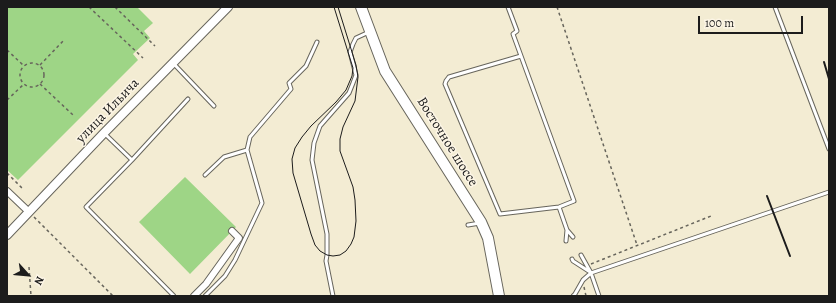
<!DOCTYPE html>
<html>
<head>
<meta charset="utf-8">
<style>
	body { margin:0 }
	#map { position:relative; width:836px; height:303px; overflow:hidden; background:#f3ecd3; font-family:Alegreya,serif }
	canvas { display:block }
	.frame { position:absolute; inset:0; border:8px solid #1c1c1c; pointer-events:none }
	.north { position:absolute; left:8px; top:255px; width:40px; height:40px; -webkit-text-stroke:3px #fcf5e5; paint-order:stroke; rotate:117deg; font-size:11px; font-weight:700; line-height:16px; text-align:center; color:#1c1c1c }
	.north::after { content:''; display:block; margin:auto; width:14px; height:18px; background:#1c1c1c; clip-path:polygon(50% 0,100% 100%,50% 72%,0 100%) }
	.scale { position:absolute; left:698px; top:16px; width:105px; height:18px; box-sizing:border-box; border:2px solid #1c1c1c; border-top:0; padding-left:5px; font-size:12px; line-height:14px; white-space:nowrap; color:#1c1c1c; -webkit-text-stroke:3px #fcf5e5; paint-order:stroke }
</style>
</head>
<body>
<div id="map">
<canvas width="836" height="303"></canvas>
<div class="frame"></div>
<div class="north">N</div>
<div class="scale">100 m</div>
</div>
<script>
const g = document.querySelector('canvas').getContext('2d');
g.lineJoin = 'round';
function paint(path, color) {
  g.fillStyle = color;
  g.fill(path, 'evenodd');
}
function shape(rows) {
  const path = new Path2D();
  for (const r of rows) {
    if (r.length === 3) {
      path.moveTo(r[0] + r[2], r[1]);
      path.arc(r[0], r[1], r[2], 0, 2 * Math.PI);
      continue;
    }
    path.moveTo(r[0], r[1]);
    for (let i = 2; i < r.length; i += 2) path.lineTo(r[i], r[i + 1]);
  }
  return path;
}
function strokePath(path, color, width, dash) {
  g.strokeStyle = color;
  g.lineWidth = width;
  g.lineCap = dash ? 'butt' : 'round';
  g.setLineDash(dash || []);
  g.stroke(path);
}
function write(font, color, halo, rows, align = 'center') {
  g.font = font + ' Alegreya,serif';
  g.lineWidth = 3;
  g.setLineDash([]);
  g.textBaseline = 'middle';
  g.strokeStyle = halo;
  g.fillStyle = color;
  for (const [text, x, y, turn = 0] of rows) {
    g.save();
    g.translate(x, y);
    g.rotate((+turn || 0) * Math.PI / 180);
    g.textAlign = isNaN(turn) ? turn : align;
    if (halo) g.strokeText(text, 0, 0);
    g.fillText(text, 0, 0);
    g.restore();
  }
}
const green = shape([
	[7,7,137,7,153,23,144,31,150,38,133,54,138,60,18,180,7,170],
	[185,177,236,227,190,274,139,222]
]);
const path = shape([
	[89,7,143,58],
	[115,7,155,46],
	[557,7,637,245],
	[7,50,23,65],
	[32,75,12],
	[40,65,65,39],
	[40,84,73,115],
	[7,100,24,84],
	[7,173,22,188],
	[34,217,113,296],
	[591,264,711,216],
	[29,267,31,296],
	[584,287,586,296]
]);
const service = shape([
	[508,7,517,31,513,34,574,201,559,207,500,214,445,84,446,81,449,77,521,56],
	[775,7,829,149],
	[173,63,214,106],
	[105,134,132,160],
	[205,175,224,157,247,150],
	[559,207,567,230,573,237],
	[468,225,480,223],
	[566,241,567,230],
	[581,255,591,273,599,296],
	[572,259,573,261,590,272],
	[174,296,86,207,132,160,188,99],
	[205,296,225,276,235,260,262,203,247,150,250,137,291,89,289,83,306,66,317,42],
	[333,296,326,261,327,255,327,234,312,160,314,143,320,126,349,93,353,83,356,75,350,52,353,44,356,38,369,32],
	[573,296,575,294,583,280,591,273,829,192]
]);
const minor = shape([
	[7,191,29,212],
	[194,296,206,284,239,238,232,231]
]);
const tertiary = shape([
	[7,235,104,133,228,7]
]);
const primary = shape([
	[361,7,385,71,481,222,488,238,499,296]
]);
const tram = shape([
	[334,7,353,68,352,76,346,90,336,102,311,126,302,137,295,148,292,159,293,173,311,234,315,245,320,251,327,255,333,256,340,255,346,251,351,244,354,237,356,221,355,200,353,187,340,151,340,139,343,127,355,101,358,77,356,65,338,7]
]);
const rail = shape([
	[824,62,829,79],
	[767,196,790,256]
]);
const streetNames = [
	["улица Ильича",108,111,-46],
	["Восточное шоссе",447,142,58]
];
paint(green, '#9ed586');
strokePath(service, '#67655c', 5);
strokePath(minor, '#67655c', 8);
strokePath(tertiary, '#67655c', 10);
strokePath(primary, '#67655c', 12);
strokePath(path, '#67655c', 1.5, [3, 3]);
strokePath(service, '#fff', 3);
strokePath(minor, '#fff', 6);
strokePath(tertiary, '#fff', 8);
strokePath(primary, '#fff', 10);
strokePath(tram, '#1c1c1c', 1);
strokePath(rail, '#1c1c1c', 2);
write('14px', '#1c1c1c', '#fcf5e5', streetNames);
</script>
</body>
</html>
